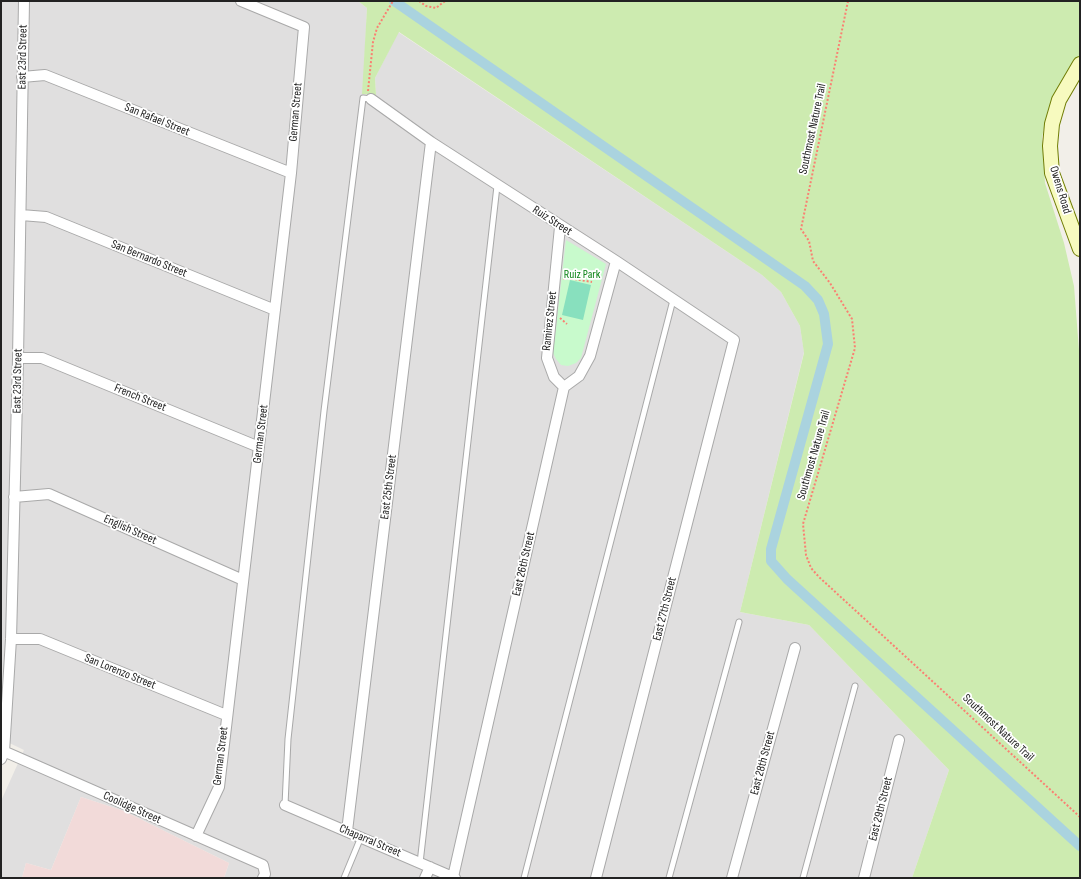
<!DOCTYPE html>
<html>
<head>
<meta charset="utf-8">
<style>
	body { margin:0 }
	#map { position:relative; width:1081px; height:879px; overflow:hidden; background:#f2efe9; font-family:"Sofia Sans Condensed",sans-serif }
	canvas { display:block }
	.frame { position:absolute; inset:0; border:2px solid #222; pointer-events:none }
</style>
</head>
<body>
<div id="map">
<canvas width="1081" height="879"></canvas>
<div class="frame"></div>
</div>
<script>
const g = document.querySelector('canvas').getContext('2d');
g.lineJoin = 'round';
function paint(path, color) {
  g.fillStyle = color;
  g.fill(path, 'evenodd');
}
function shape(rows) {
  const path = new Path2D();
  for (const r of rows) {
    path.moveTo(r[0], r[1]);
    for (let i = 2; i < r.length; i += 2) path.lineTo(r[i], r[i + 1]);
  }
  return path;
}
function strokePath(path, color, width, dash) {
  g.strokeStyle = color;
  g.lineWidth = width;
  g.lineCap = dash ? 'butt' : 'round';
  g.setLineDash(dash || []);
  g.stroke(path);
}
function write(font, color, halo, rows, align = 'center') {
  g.font = font + ' "Sofia Sans Condensed",sans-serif';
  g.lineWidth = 3.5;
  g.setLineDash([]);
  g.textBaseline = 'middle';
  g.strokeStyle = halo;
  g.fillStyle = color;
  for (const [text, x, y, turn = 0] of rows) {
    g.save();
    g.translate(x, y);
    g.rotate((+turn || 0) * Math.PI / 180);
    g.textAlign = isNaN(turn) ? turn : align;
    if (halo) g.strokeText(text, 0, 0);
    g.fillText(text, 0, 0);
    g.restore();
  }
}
const residential = shape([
	[1,1,358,1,367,8,363,94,376,95,375,78,398,32,762,275,781,292,800,326,804,352,740,612,809,625,949,770,912,878,224,878,229,863,124,811,81,797,51,870,26,863,22,878,1,878,1,801,24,750,1,739]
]);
const commercial = shape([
	[81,797,124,811,229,863,224,878,22,878,26,863,51,870]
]);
const grass = shape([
	[358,1,1080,1,1080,61,1048,110,1042,137,1045,183,1064,243,1074,286,1080,363,1080,878,912,878,949,770,809,625,740,612,804,353,800,326,781,292,762,275,399,32,375,78,376,95,362,94,367,8]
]);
const park = shape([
	[566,240,606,264,581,358,576,363,568,366,561,365,556,359,553,353]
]);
const pitch = shape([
	[570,280,591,285,583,320,562,315]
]);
const canal = shape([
	[394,1,805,286,818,300,824,314,828,344,771,549,771,561,787,579,1080,846]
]);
const path = shape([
	[419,1,426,6,436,8,445,1],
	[848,1,801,229,809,241,813,261,830,283,852,319,855,348,803,524,806,555,811,568,819,577,1080,817],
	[368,91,373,42,377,28,393,1],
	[563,279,568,278,592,282],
	[560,318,567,324]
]);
const lane = shape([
	[285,805,288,739,324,411,363,98,371,99],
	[420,863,497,186],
	[344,878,361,837],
	[524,878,673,300],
	[669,878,739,622],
	[803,878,855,686]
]);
const street = shape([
	[22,77,45,75,291,173],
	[371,99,431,142,616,261,734,340,596,878],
	[21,215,46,217,275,310],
	[560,227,547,358,554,377,564,387],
	[18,358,42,358,259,447],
	[14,497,49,494,243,580],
	[11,639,40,639,226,715],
	[1,750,263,865,265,874,263,878],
	[1,759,4,752,11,639,18,358,24,1],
	[285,805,455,878],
	[347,831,431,142],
	[196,836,219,787,291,173,304,27,241,1],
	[453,877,564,387,579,376,590,356,616,261],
	[425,878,430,867],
	[732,878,795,648],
	[864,878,899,740]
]);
const secondary = shape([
	[1080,64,1059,100,1052,124,1050,146,1052,173,1080,249]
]);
const streetNames = [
	["East 23rd Street",23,57,-89],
	["German Street",296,112,-85],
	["San Rafael Street",157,120,22],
	["Southmost Nature Trail",813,129,-78],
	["Owens Road",1060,190,73],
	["Ruiz Street",552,221,33],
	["San Bernardo Street",149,259,22],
	["Ramirez Street",550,321,-84],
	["East 23rd Street",18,381,-89],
	["French Street",140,398,22],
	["German Street",261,434,-83],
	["Southmost Nature Trail",814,455,-74],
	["East 25th Street",389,487,-83],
	["English Street",130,530,24],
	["East 26th Street",524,564,-77],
	["East 27th Street",665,609,-76],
	["San Lorenzo Street",120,672,22],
	["Southmost Nature Trail",998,728,43],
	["German Street",221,756,-83],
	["East 28th Street",763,763,-75],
	["Coolidge Street",132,808,24],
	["East 29th Street",881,809,-76],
	["Chaparral Street",370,841,23]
];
const parkNames = [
	["Ruiz Park",582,275]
];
paint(residential, '#e0dfdf');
paint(commercial, '#f2dad9');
paint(grass, '#cdebb0');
paint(park, '#c8facc');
paint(pitch, '#88e0be');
strokePath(canal, '#aad3df', 10);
strokePath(lane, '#a9a9a9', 7);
strokePath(street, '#a9a9a9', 12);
strokePath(secondary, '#707d05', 16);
strokePath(path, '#fa8072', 2, [2, 2]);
strokePath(lane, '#fff', 5);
strokePath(street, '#fff', 10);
strokePath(secondary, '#f7fabf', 14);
write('12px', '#222', '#fff', streetNames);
write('12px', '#0c8416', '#fff', parkNames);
</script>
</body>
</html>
